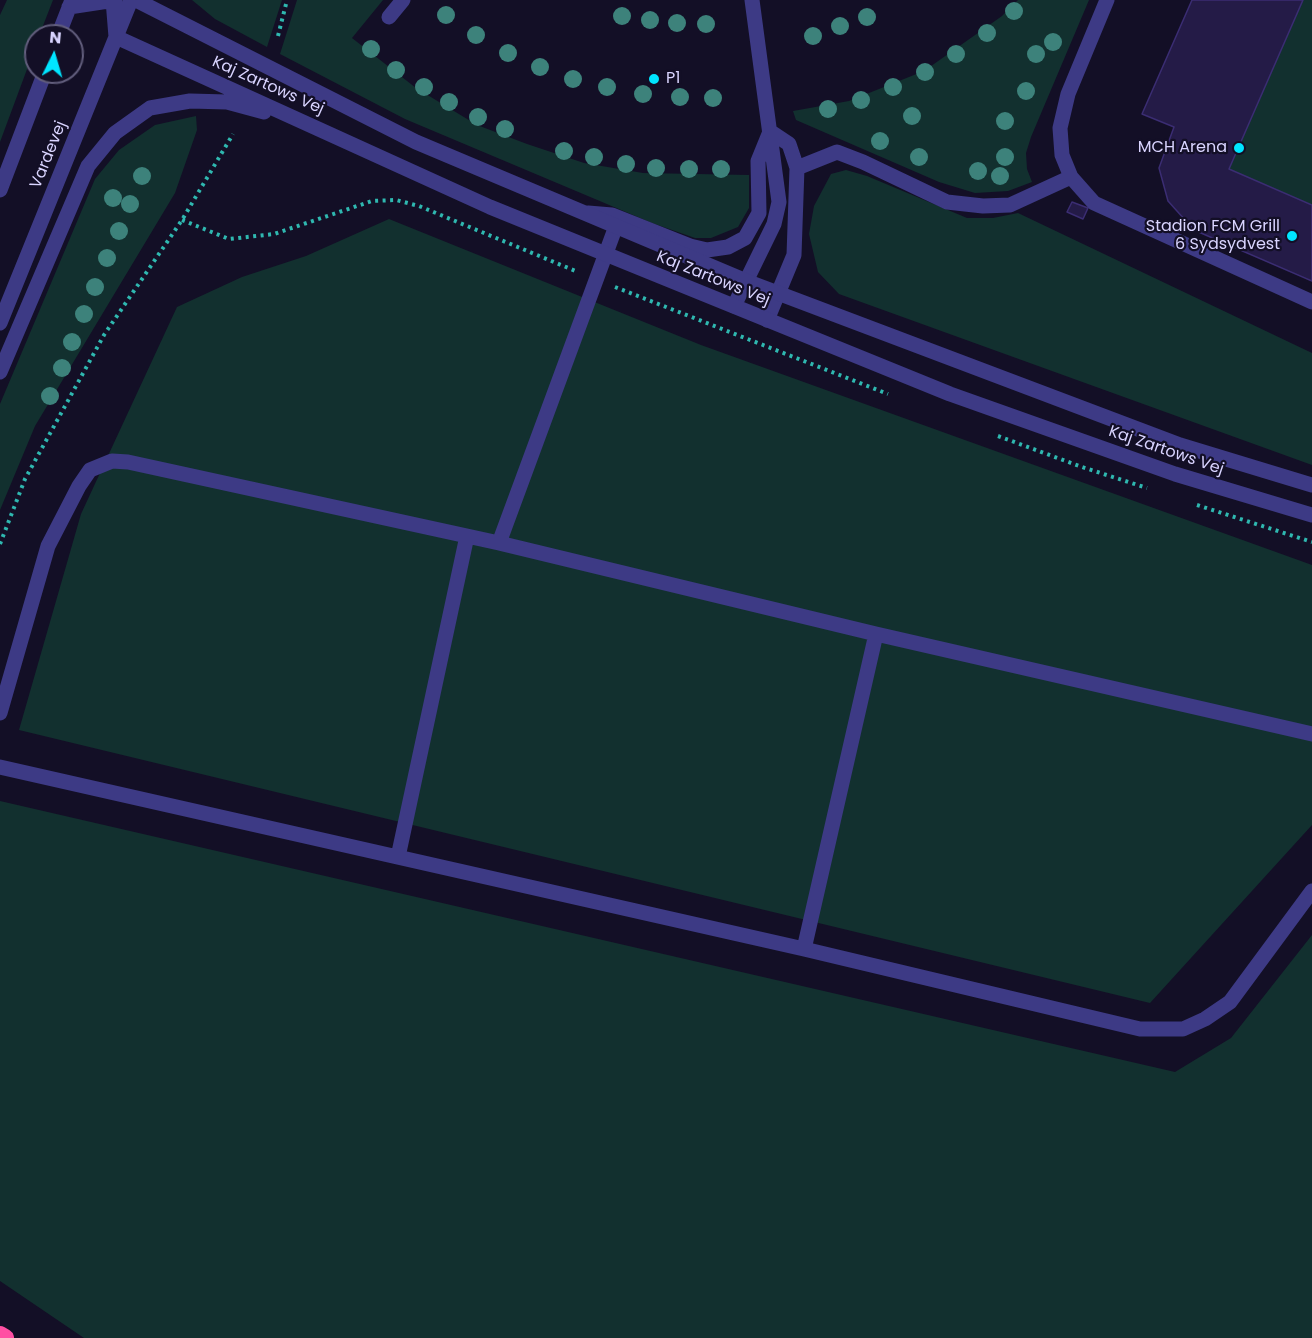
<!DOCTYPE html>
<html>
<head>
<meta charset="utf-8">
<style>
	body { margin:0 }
	#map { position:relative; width:1312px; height:1338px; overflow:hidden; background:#130f26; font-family:Poppins,sans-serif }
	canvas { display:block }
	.north { position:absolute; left:24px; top:24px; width:60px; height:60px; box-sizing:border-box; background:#130f26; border:2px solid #625e7d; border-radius:50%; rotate:5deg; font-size:16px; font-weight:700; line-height:24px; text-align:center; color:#d9d4ff }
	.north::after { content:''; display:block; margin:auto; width:21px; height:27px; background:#00e5ff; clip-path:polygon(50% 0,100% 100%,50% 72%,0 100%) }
</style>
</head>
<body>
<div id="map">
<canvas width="1312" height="1338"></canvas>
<div class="north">N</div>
</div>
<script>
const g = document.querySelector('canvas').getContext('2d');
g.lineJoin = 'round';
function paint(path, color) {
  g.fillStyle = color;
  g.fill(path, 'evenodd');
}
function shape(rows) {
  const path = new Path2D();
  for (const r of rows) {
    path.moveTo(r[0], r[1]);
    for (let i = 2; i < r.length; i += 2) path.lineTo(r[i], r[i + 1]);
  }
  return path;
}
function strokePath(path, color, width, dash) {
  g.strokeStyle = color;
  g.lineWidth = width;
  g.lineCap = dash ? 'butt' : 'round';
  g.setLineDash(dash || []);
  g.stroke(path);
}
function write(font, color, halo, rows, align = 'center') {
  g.font = font + ' Poppins,sans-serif';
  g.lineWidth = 4.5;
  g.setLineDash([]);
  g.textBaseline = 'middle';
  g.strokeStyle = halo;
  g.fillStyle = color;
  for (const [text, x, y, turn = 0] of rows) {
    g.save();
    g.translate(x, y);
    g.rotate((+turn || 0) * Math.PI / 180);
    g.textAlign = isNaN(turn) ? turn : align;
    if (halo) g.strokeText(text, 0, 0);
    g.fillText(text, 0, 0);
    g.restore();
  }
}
const green = shape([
	[7,0,53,0,39,36,36,36,36,45,0,142,0,15],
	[192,0,282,0,267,47,215,19],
	[297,0,383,0,352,38,416,88,477,125,527,144,584,163,643,173,749,175,749,208,738,227,711,238,695,238,652,223,405,119,280,54],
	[1018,0,1089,0,1031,137,1026,153,1027,169,1032,182,1008,191,975,193,939,182,796,120,793,111,849,101,924,71,1002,16],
	[1192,0,1312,0,1312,281,1194,230,1168,201,1159,168,1174,127,1142,114],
	[196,116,197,130,175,193,35,426,0,510,0,404,95,179,119,150,155,125],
	[846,170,867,176,967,218,993,218,1018,213,1312,353,1312,465,839,294,818,272,809,234,814,206,831,174],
	[389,219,701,345,1312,565,1312,825,1150,1003,19,730,81,514,177,307,242,277,306,256],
	[0,801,1175,1072,1231,1038,1312,935,1312,1338,84,1338,0,1281]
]);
const building = shape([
	[1192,0,1303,0,1229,169,1312,205,1312,281,1194,230,1168,201,1159,168,1174,127,1142,114,1192,0],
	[1072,202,1088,208,1083,219,1067,212,1072,202]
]);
const path = shape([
	[278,36,287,0],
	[182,220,229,239,274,234,372,201,396,200,419,206,578,272],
	[615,287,888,394],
	[998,436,1082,467,1147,488],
	[1197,505,1312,542],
	[0,544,25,479,104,335,182,220,233,134]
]);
const service = shape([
	[1107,0,1068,94,1060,128,1062,155,1071,177,1094,203,1312,302],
	[389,17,403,0],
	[797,168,837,152,863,162,947,202,983,206,1010,205,1071,177],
	[588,213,612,215,690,246,707,250,728,247,745,238,759,213,758,161,769,134],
	[616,226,499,543,876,634,1312,734],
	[734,306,774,224,779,202,752,0],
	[767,320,794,255,797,168,789,144,771,132],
	[0,713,48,546,79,486,90,470,112,461,128,462,499,543],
	[0,767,804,949,1140,1029,1183,1029,1205,1019,1230,1002,1312,891],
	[398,857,467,536],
	[804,949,876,634]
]);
const tertiary = shape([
	[113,0,116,37,490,207,950,394,1175,474,1312,515],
	[136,0,416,142,746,281,1180,445,1312,485],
	[69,7,115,0],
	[58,36,72,0],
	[0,190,45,72],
	[0,323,131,0],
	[0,372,88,166,115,133,150,108,190,101,227,102,264,112]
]);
const motorway = shape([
	[0,1335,5,1338]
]);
const trees = [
	[1014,11],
	[446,15],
	[622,16],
	[867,17],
	[650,20],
	[677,23],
	[706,24],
	[840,26],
	[987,33],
	[476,35],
	[813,36],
	[1053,42],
	[371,49],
	[508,53],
	[956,54],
	[1036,54],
	[540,67],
	[396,70],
	[925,72],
	[573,79],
	[424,87],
	[607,87],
	[893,87],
	[1026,91],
	[643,94],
	[680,97],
	[713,98],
	[861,100],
	[449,102],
	[828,109],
	[912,116],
	[478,117],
	[1005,121],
	[505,129],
	[880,141],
	[564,151],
	[594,157],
	[919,157],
	[1005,157],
	[626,164],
	[656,168],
	[689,169],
	[721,169],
	[978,171],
	[142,176],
	[1000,176],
	[113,198],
	[130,204],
	[119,231],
	[107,258],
	[95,287],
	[84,314],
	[72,342],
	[62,368],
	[50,396]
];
const markers = [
	[654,79,6,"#00e5ff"],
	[1239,148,6,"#00e5ff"],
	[1292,236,6,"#00e5ff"]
];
const poiNames = [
	["P1",666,79,"left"],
	["MCH Arena",1227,148],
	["Stadion FCM Grill",1280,227],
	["6 Sydsydvest",1280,245]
];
const streetNames = [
	["Kaj Zartows Vej",268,86,24],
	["Vardevej",49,155,-68],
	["Kaj Zartows Vej",713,279,22],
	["Kaj Zartows Vej",1166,451,19]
];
paint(green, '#12302f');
paint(building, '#241b47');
strokePath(building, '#3b2d73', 1.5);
strokePath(path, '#2fb8b0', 4, [3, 4.5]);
strokePath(service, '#3d3a85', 15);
strokePath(tertiary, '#3d3a85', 15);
strokePath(motorway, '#ff4fa3', 18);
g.fillStyle = '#3d827b';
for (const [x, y] of trees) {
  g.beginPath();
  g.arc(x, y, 9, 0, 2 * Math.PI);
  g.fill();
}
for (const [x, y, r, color] of markers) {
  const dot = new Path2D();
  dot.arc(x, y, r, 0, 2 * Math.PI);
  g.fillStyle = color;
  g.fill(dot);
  strokePath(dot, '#130f26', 2);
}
write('16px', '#d9d4ff', '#130f26', poiNames, 'right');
write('16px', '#d9d4ff', '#130f26', streetNames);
</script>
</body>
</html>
